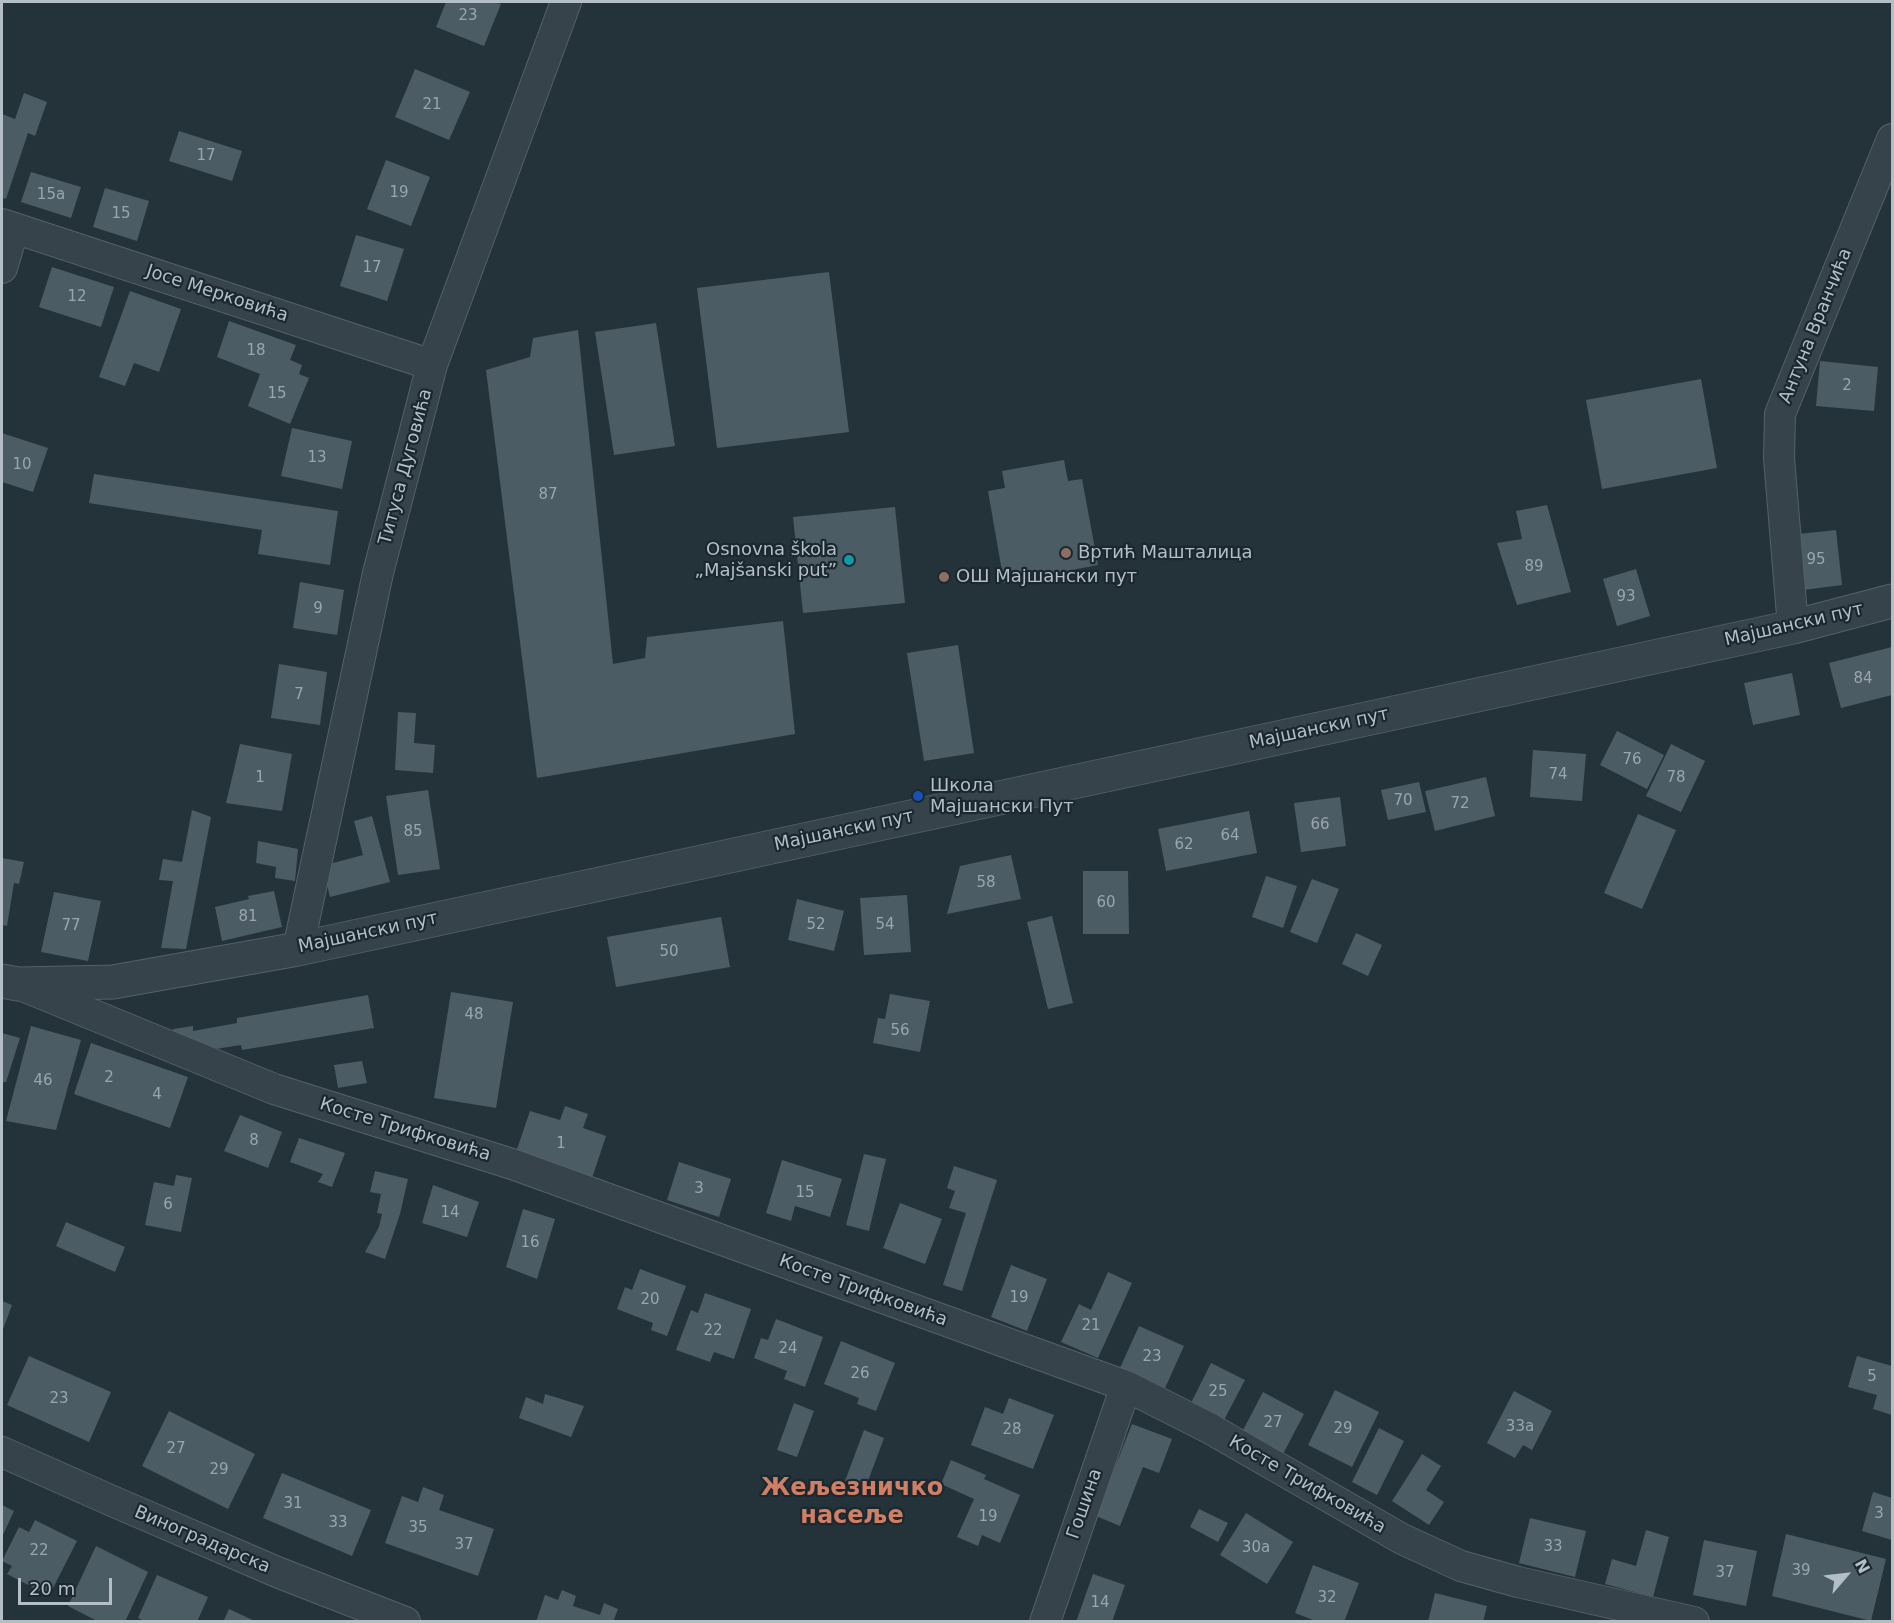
<!DOCTYPE html>
<html>
<head>
<meta charset="utf-8">
<style>
	body { margin:0 }
	#map { position:relative; width:1894px; height:1623px; overflow:hidden; background:#24323a; font-family:"DejaVu Sans",sans-serif }
	canvas { display:block }
	.frame { position:absolute; inset:0; border:3px solid #b3bec6; pointer-events:none }
	.north { position:absolute; left:1816px; top:1545px; width:60px; height:60px; -webkit-text-stroke:4px #1c2830; paint-order:stroke; rotate:62deg; font-size:16px; font-weight:700; line-height:24px; text-align:center; color:#b3bec6 }
	.north::after { content:''; display:block; margin:auto; width:21px; height:27px; background:#b3bec6; clip-path:polygon(50% 0,100% 100%,50% 72%,0 100%) }
	.scale { position:absolute; left:18px; top:1578px; width:94px; height:27px; box-sizing:border-box; border:3px solid #b3bec6; border-top:0; padding-left:8px; font-size:18px; line-height:21px; white-space:nowrap; color:#b3bec6; -webkit-text-stroke:4px #1c2830; paint-order:stroke }
</style>
</head>
<body>
<div id="map">
<canvas width="1894" height="1623"></canvas>
<div class="frame"></div>
<div class="north">N</div>
<div class="scale">20 m</div>
</div>
<script>
const g = document.querySelector('canvas').getContext('2d');
g.lineJoin = 'round';
function paint(path, color) {
  g.fillStyle = color;
  g.fill(path, 'evenodd');
}
function shape(rows) {
  const path = new Path2D();
  for (const r of rows) {
    path.moveTo(r[0], r[1]);
    for (let i = 2; i < r.length; i += 2) path.lineTo(r[i], r[i + 1]);
  }
  return path;
}
function strokePath(path, color, width, dash) {
  g.strokeStyle = color;
  g.lineWidth = width;
  g.lineCap = dash ? 'butt' : 'round';
  g.setLineDash(dash || []);
  g.stroke(path);
}
function write(font, color, halo, rows, align = 'center') {
  g.font = font + ' "DejaVu Sans",sans-serif';
  g.lineWidth = 4.5;
  g.setLineDash([]);
  g.textBaseline = 'middle';
  g.strokeStyle = halo;
  g.fillStyle = color;
  for (const [text, x, y, turn = 0] of rows) {
    g.save();
    g.translate(x, y);
    g.rotate((+turn || 0) * Math.PI / 180);
    g.textAlign = isNaN(turn) ? turn : align;
    if (halo) g.strokeText(text, 0, 0);
    g.fillText(text, 0, 0);
    g.restore();
  }
}
const building = shape([
	[446,2,493,2,501,4,484,46,436,27],
	[415,69,470,92,449,140,395,117],
	[24,93,47,102,35,136,28,133,6,199,2,198,2,114,15,119],
	[179,131,242,151,232,181,169,161],
	[386,160,430,177,411,226,367,209],
	[31,172,81,187,71,218,21,202],
	[105,188,149,201,137,241,93,227],
	[356,235,404,249,387,301,340,286],
	[52,267,114,287,101,327,39,307],
	[829,272,849,432,717,448,697,288],
	[130,291,181,309,159,372,134,363,125,386,99,377],
	[229,321,296,345,290,360,302,365,299,374,309,378,290,424,248,406,260,374,217,357],
	[656,323,675,446,614,455,595,332],
	[578,330,613,664,645,658,647,637,783,621,795,734,537,778,486,370,530,357,533,338],
	[1820,361,1878,367,1874,411,1816,406],
	[1701,379,1717,468,1602,489,1586,400],
	[292,428,352,441,342,489,281,476],
	[2,433,48,448,33,492,2,482],
	[1064,460,1068,481,1082,479,1098,565,1004,583,988,491,1005,488,1002,471],
	[94,474,338,511,330,565,258,554,262,530,89,503],
	[1547,505,1571,592,1517,605,1497,543,1522,539,1516,511],
	[895,507,905,603,803,613,793,517],
	[1836,530,1842,585,1796,591,1789,535],
	[1636,569,1650,616,1617,626,1603,579],
	[300,582,344,590,337,635,293,628],
	[958,645,974,753,924,761,907,653],
	[1892,647,1892,695,1841,708,1829,663],
	[279,664,327,672,320,725,271,718],
	[1792,673,1800,715,1753,725,1744,683],
	[398,712,416,713,414,743,435,745,433,773,395,770],
	[1617,731,1664,755,1647,789,1600,765],
	[240,744,292,754,282,811,226,803],
	[1671,744,1705,761,1681,812,1646,796],
	[1533,750,1586,754,1582,801,1530,797],
	[1486,777,1495,816,1435,831,1425,791],
	[1419,782,1426,812,1388,820,1381,790],
	[428,790,440,869,398,875,386,796],
	[1340,797,1346,846,1301,852,1294,803],
	[192,810,211,817,186,949,161,948,173,881,159,880,163,859,182,862],
	[1249,811,1257,853,1166,871,1158,829],
	[1638,814,1676,830,1642,909,1604,893],
	[372,816,390,882,330,897,322,866,363,855,354,821],
	[258,841,298,849,295,881,275,878,276,867,256,863],
	[1011,855,1021,899,947,914,960,866],
	[2,858,24,862,19,884,14,883,7,926,2,925],
	[1083,871,1128,871,1129,934,1083,934],
	[1266,876,1297,886,1283,928,1252,917],
	[1312,879,1339,889,1317,943,1290,932],
	[274,891,282,927,222,941,215,907,249,899,248,896],
	[54,892,101,901,88,961,41,952],
	[907,895,911,952,864,955,860,898],
	[797,899,844,911,834,951,788,940],
	[1052,916,1073,1003,1048,1009,1027,922],
	[721,917,730,967,616,987,607,937],
	[1356,933,1382,945,1368,976,1342,964],
	[451,992,513,1002,496,1108,434,1098],
	[890,994,930,1001,920,1052,873,1043,878,1018,885,1019],
	[368,995,374,1028,242,1050,241,1045,196,1052,194,1039,175,1042,173,1029,193,1026,193,1031,237,1023,237,1018],
	[31,1026,81,1040,56,1130,6,1121],
	[2,1033,20,1038,6,1082,2,1082],
	[91,1043,188,1077,170,1128,74,1094],
	[362,1061,367,1083,338,1088,334,1065],
	[565,1106,588,1114,583,1128,606,1136,592,1178,516,1152,530,1111,560,1120],
	[240,1115,282,1132,268,1168,224,1151],
	[299,1138,345,1153,332,1187,318,1182,323,1174,290,1162],
	[864,1154,886,1159,869,1231,846,1225],
	[782,1160,842,1179,830,1217,795,1206,791,1221,766,1213],
	[679,1162,731,1179,719,1217,667,1200],
	[954,1166,997,1180,962,1291,943,1285,966,1213,949,1208,955,1191,947,1188],
	[375,1171,408,1179,400,1214,385,1259,365,1252,379,1227,382,1214,377,1213,381,1194,370,1192],
	[176,1175,192,1178,181,1232,145,1225,154,1182,174,1186],
	[433,1185,479,1202,467,1237,422,1223],
	[900,1203,942,1219,925,1264,883,1248],
	[523,1209,555,1219,537,1279,506,1267],
	[66,1222,125,1247,115,1272,56,1246],
	[1011,1265,1047,1279,1027,1331,991,1317],
	[640,1269,686,1286,667,1336,651,1330,653,1323,617,1309,625,1287,632,1290],
	[1108,1272,1132,1283,1098,1358,1061,1342,1079,1304,1091,1310],
	[705,1293,751,1309,734,1359,714,1352,710,1362,676,1350,691,1310,698,1313],
	[2,1301,12,1305,2,1332],
	[776,1319,823,1337,805,1387,784,1379,787,1371,754,1358,761,1338,768,1340],
	[1139,1326,1184,1346,1165,1388,1120,1368],
	[841,1341,895,1363,876,1411,857,1404,859,1398,824,1384],
	[29,1356,111,1392,89,1442,7,1405],
	[1857,1356,1892,1366,1892,1415,1873,1409,1877,1395,1848,1387],
	[1211,1363,1245,1380,1224,1420,1191,1403],
	[1335,1390,1379,1412,1352,1467,1308,1445],
	[1514,1391,1552,1411,1532,1450,1523,1445,1515,1458,1487,1443],
	[1263,1392,1304,1414,1283,1454,1242,1432],
	[545,1394,584,1406,571,1437,519,1418,526,1397,543,1404],
	[1009,1398,1054,1415,1033,1469,971,1445,985,1407,1003,1414],
	[794,1403,814,1411,797,1457,777,1450],
	[169,1411,255,1454,228,1509,142,1466],
	[1132,1424,1172,1439,1159,1473,1143,1467,1120,1526,1096,1516],
	[1379,1428,1404,1441,1377,1495,1352,1482],
	[864,1430,884,1438,865,1489,845,1481],
	[1422,1454,1441,1466,1426,1490,1444,1502,1429,1525,1392,1501],
	[951,1460,986,1475,984,1479,1020,1495,1000,1543,982,1535,978,1546,957,1537,974,1499,941,1484],
	[282,1473,371,1510,352,1556,263,1518],
	[423,1487,444,1495,439,1510,494,1529,478,1576,385,1543,402,1496,418,1502],
	[1873,1492,1892,1498,1892,1540,1862,1531],
	[2,1505,14,1511,2,1537],
	[1199,1509,1228,1523,1218,1542,1190,1527],
	[1246,1513,1293,1542,1267,1584,1220,1555],
	[1530,1518,1586,1531,1575,1577,1519,1563],
	[35,1520,77,1541,49,1596,7,1574,12,1566,2,1561,19,1527,29,1532],
	[1646,1530,1669,1537,1653,1597,1605,1584,1612,1559,1636,1566],
	[1786,1534,1886,1559,1871,1621,1772,1596],
	[1704,1540,1757,1551,1746,1606,1693,1595],
	[96,1546,148,1572,125,1622,99,1622,68,1606],
	[1313,1565,1359,1583,1344,1622,1318,1622,1295,1613],
	[1093,1574,1125,1585,1112,1622,1076,1622],
	[157,1575,208,1597,197,1622,146,1622,138,1618],
	[562,1590,576,1596,573,1606,600,1615,604,1603,618,1609,613,1622,536,1622,545,1595,558,1600],
	[1435,1593,1487,1606,1483,1622,1428,1622],
	[229,1609,257,1622,223,1622]
]);
const minor = shape([
	[2,224,432,365],
	[2,268,14,228],
	[1793,627,1779,458,1780,414,1892,139],
	[298,949,378,573,432,365,566,2],
	[18,984,274,1089,512,1164,1126,1386,1209,1428,1402,1539,1461,1566,1518,1582,1694,1622],
	[2,1452,110,1500,277,1572,405,1622],
	[1045,1622,1126,1386]
]);
const tertiary = shape([
	[2,981,18,984,113,982,298,949,1793,627,1892,601]
]);
const markers = [
	[1066,553,6,"#8d6e63"],
	[849,560,6,"#0f9aa8"],
	[944,577,6,"#8d6e63"],
	[918,796,6,"#1a4fb4"]
];
const numberNames = [
	["23",468,16],
	["21",432,105],
	["17",206,156],
	["19",399,193],
	["15a",51,195],
	["15",121,214],
	["17",372,268],
	["12",77,297],
	["18",256,351],
	["2",1847,386],
	["15",277,394],
	["13",317,458],
	["10",22,465],
	["87",548,495],
	["95",1816,560],
	["89",1534,567],
	["93",1626,597],
	["9",318,609],
	["84",1863,679],
	["7",299,695],
	["76",1632,760],
	["74",1558,775],
	["1",260,778],
	["78",1676,778],
	["70",1403,801],
	["72",1460,804],
	["66",1320,825],
	["85",413,832],
	["64",1230,836],
	["62",1184,845],
	["58",986,883],
	["60",1106,903],
	["81",248,917],
	["52",816,925],
	["54",885,925],
	["77",71,926],
	["50",669,952],
	["48",474,1015],
	["56",900,1031],
	["2",109,1078],
	["46",43,1081],
	["4",157,1095],
	["8",254,1141],
	["1",561,1144],
	["3",699,1189],
	["15",805,1193],
	["6",168,1205],
	["14",450,1213],
	["16",530,1243],
	["19",1019,1298],
	["20",650,1300],
	["21",1091,1326],
	["22",713,1331],
	["24",788,1349],
	["23",1152,1357],
	["26",860,1374],
	["5",1872,1377],
	["25",1218,1392],
	["23",59,1399],
	["27",1273,1423],
	["33a",1520,1427],
	["29",1343,1429],
	["28",1012,1430],
	["27",176,1449],
	["29",219,1470],
	["31",293,1504],
	["3",1879,1514],
	["19",988,1517],
	["33",338,1523],
	["35",418,1528],
	["37",464,1545],
	["33",1553,1547],
	["30a",1256,1548],
	["22",39,1551],
	["39",1801,1571],
	["37",1725,1573],
	["32",1327,1598],
	["14",1100,1603]
];
const streetNames = [
	["Јосе Мерковића",217,294,18],
	["Антуна Вранчића",1816,326,-68],
	["Титуса Дуговића",406,467,-75],
	["Мајшански пут",1794,625,-13],
	["Мајшански пут",1319,729,-12],
	["Мајшански пут",844,831,-12],
	["Мајшански пут",368,933,-12],
	["Косте Трифковића",405,1130,17],
	["Косте Трифковића",863,1291,20],
	["Косте Трифковића",1307,1485,30],
	["Гошина",1085,1504,-71],
	["Виноградарска",202,1540,23]
];
const poiNames = [
	["Osnovna škola",837,550,"right"],
	["„Majšanski put”",837,571,"right"],
	["Вртић Машталица",1078,553],
	["ОШ Мајшански пут",956,577],
	["Школа",930,786],
	["Мајшански Пут",930,807]
];
const districtNames = [
	["Жељезничко",852,1489],
	["насеље",852,1517]
];
paint(building, '#4c5c65');
strokePath(minor, '#556169', 32);
strokePath(tertiary, '#556169', 35);
strokePath(minor, '#37434b', 30);
strokePath(tertiary, '#37434b', 33);
for (const [x, y, r, color] of markers) {
  const dot = new Path2D();
  dot.arc(x, y, r, 0, 2 * Math.PI);
  g.fillStyle = color;
  g.fill(dot);
  strokePath(dot, '#1c2830', 2);
}
write('15px', '#99a6ae', null, numberNames);
write('18px', '#b3bec6', '#1c2830', streetNames);
write('18px', '#b3bec6', '#1c2830', poiNames, 'left');
write('bold 24px', '#cf7f65', '#1c2830', districtNames);
</script>
</body>
</html>
